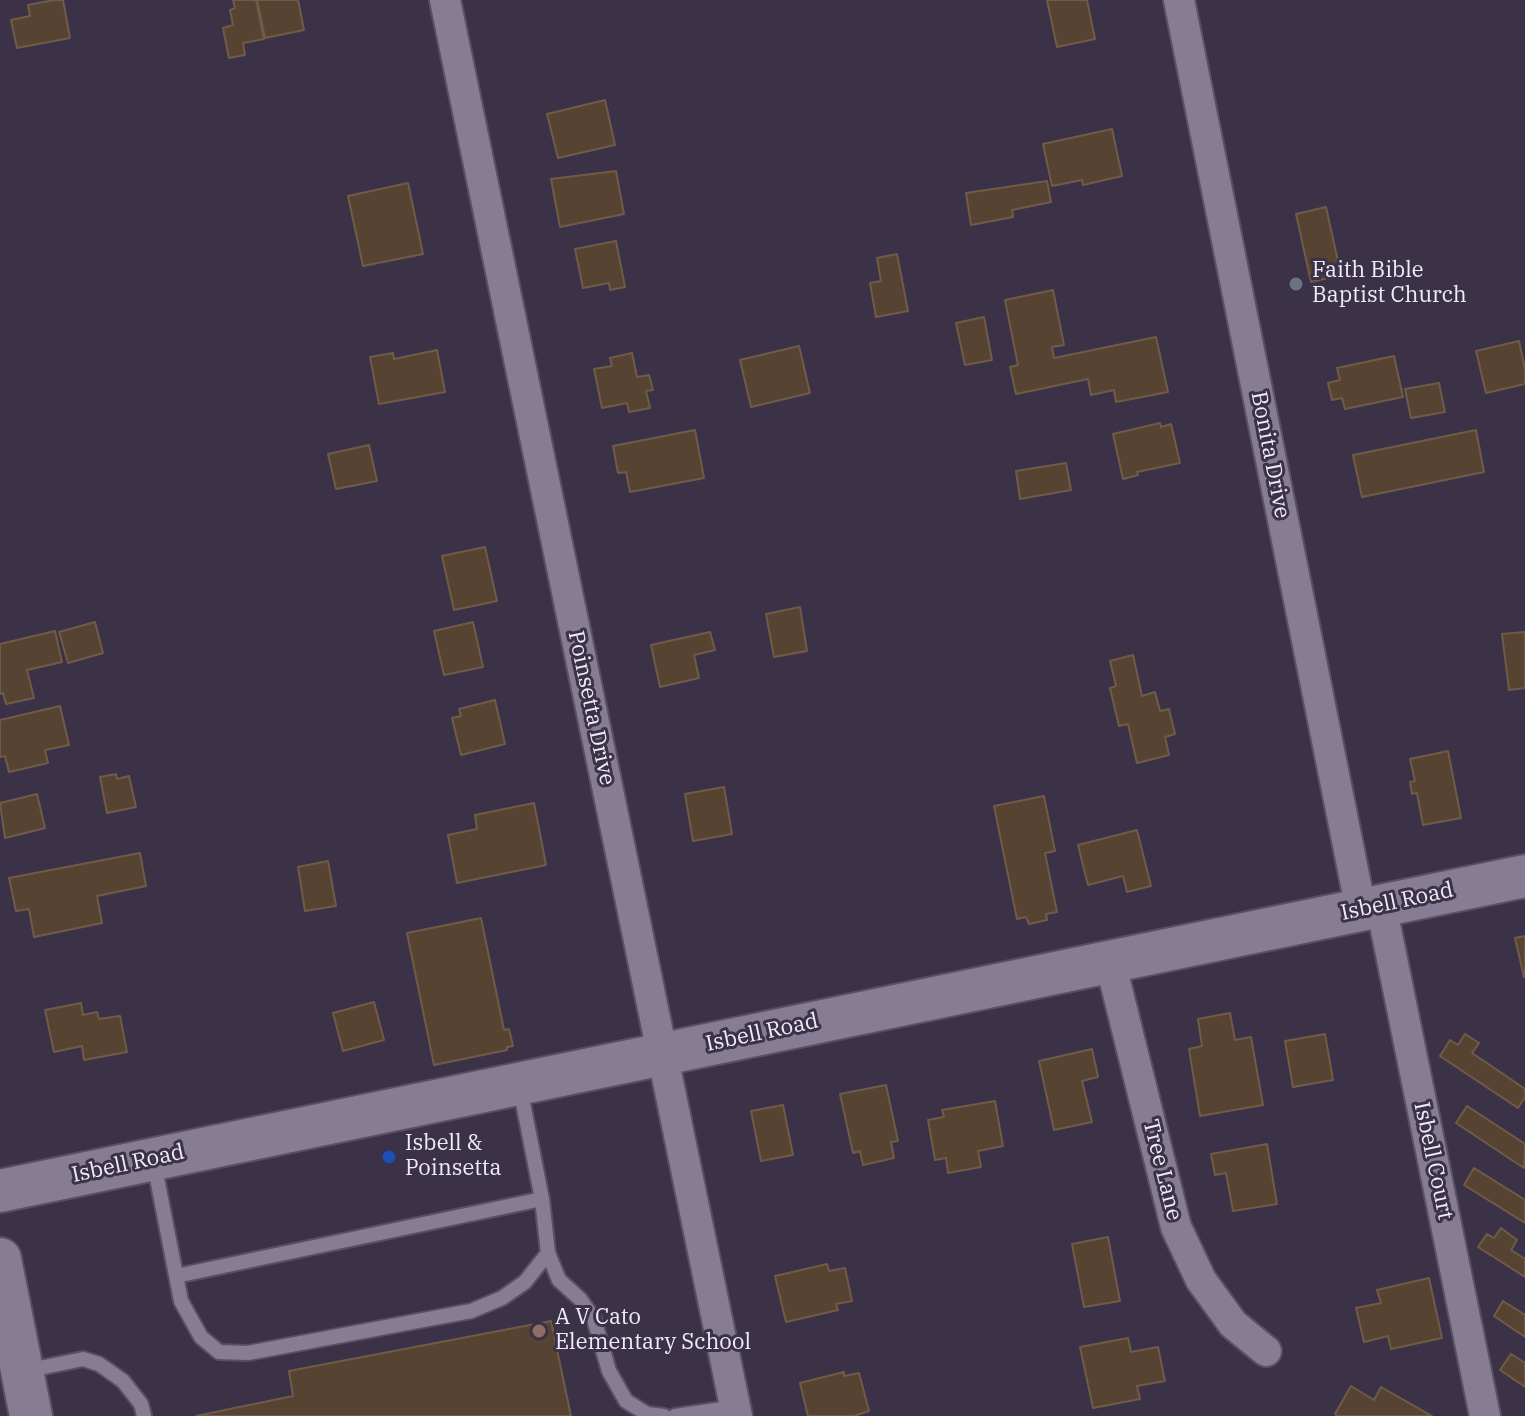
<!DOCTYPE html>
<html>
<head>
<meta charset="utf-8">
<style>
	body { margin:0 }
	canvas { display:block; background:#3b3247 }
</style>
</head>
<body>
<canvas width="1525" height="1416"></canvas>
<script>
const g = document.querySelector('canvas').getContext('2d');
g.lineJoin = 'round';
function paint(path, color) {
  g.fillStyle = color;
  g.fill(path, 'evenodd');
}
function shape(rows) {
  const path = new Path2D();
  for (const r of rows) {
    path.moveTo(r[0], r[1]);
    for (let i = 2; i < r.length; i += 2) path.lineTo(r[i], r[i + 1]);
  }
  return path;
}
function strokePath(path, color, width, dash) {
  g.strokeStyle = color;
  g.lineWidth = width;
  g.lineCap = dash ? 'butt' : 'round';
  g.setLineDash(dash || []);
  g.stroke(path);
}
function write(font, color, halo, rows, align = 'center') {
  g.font = font + ' "IBM Plex Serif",serif';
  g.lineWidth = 6;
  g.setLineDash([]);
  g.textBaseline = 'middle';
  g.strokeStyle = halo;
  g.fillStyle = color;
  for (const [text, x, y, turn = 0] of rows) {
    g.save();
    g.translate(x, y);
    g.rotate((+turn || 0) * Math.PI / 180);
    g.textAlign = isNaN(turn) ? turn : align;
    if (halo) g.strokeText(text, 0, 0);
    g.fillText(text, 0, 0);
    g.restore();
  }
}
const building = shape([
	[54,0,63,0,70,38,17,48,11,20,30,16,28,5,54,0],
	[233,0,256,0,264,39,243,43,245,55,229,58,223,28,233,25,230,10,235,8,233,0],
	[257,0,298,0,304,30,265,38,257,0],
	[1047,0,1087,0,1095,39,1057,47,1047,0],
	[605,100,615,145,558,158,547,114,605,100],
	[1112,129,1122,176,1083,185,1082,180,1052,186,1043,144,1112,129],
	[616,171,624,214,560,227,551,179,616,171],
	[1047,181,1051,202,1012,210,1013,217,971,225,966,193,1047,181],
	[408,183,423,254,363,266,348,196,408,183],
	[1326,207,1341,275,1311,282,1296,214,1326,207],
	[616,241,625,287,610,290,609,283,583,288,575,249,616,241],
	[897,254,908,311,876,317,870,283,881,281,877,258,897,254],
	[1053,290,1064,345,1052,347,1054,358,1156,337,1168,392,1116,402,1114,390,1091,395,1088,379,1016,394,1010,367,1018,365,1005,300,1053,290],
	[984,317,992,360,965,365,956,323,984,317],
	[1519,341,1525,369,1525,384,1486,393,1476,351,1519,341],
	[799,346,810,393,751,407,740,360,799,346],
	[437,350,445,392,379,404,370,357,393,353,394,359,437,350],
	[632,353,637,377,649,375,653,390,646,391,650,408,629,412,627,403,602,408,594,369,612,366,610,358,632,353],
	[1394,356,1403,397,1345,409,1342,398,1332,400,1328,383,1340,380,1337,368,1394,356],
	[1439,383,1445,412,1411,418,1405,389,1439,383],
	[1160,423,1161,427,1171,424,1180,463,1137,472,1138,475,1123,479,1113,434,1160,423],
	[695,430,704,478,630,492,626,472,618,473,613,446,695,430],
	[1476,430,1484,472,1362,497,1353,455,1476,430],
	[369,445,377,481,336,489,328,454,369,445],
	[1066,463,1071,490,1020,499,1016,471,1066,463],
	[485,547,497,601,454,610,442,556,485,547],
	[800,607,807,651,774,657,766,614,800,607],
	[95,622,103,653,68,663,59,632,95,622],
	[473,622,483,667,444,675,434,631,473,622],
	[55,631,62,662,27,670,34,698,6,704,3,693,0,694,0,644,55,631],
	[710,632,715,650,694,655,699,678,660,687,651,645,710,632],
	[1525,632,1525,688,1509,690,1502,634,1525,632],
	[1133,655,1142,696,1155,692,1160,711,1169,709,1175,734,1165,737,1169,755,1137,763,1128,724,1119,726,1110,688,1116,686,1110,661,1133,655],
	[495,700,505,744,461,755,452,718,461,716,459,709,495,700],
	[60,706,69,745,45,750,48,763,9,772,5,756,0,757,0,720,60,706],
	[1448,751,1461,818,1423,825,1417,793,1412,794,1410,782,1415,781,1410,759,1448,751],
	[116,774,117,779,129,776,136,807,107,813,100,777,116,774],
	[724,787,732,834,693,841,685,794,724,787],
	[37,794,45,828,5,838,0,803,37,794],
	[1044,796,1055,851,1045,853,1057,912,1046,914,1047,920,1029,924,1026,917,1017,919,994,806,1044,796],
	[534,803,546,865,457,883,448,835,477,829,475,815,534,803],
	[1137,830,1151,886,1127,892,1123,876,1088,885,1078,845,1137,830],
	[140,853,146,886,97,896,102,923,34,937,29,909,16,911,9,878,140,853],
	[328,861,336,906,305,911,298,867,328,861],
	[481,918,504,1030,509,1029,513,1046,507,1047,507,1050,434,1065,407,933,481,918],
	[1525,936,1525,977,1524,977,1515,938,1525,936],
	[374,1002,384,1040,343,1051,333,1013,374,1002],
	[81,1003,83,1015,97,1012,99,1019,120,1016,127,1052,84,1060,82,1046,54,1052,45,1010,81,1003],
	[1230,1013,1235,1040,1251,1037,1263,1105,1200,1116,1189,1049,1202,1046,1198,1019,1230,1013],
	[1325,1034,1333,1080,1293,1087,1285,1041,1325,1034],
	[1465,1034,1479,1043,1472,1053,1525,1089,1525,1097,1518,1108,1440,1056,1450,1040,1458,1045,1465,1034],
	[1092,1049,1098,1077,1082,1081,1092,1122,1054,1130,1039,1061,1092,1049],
	[886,1085,898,1141,891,1142,894,1158,863,1165,860,1151,853,1153,840,1094,886,1085],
	[995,1101,1003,1146,978,1151,981,1167,948,1173,946,1158,935,1160,928,1120,944,1117,942,1110,995,1101],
	[783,1105,793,1155,761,1161,751,1111,783,1105],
	[1467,1106,1525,1144,1524,1168,1456,1123,1467,1106],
	[1267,1144,1277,1204,1233,1211,1226,1173,1215,1175,1211,1154,1267,1144],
	[1474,1168,1525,1200,1525,1223,1464,1185,1474,1168],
	[1501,1228,1517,1240,1511,1250,1525,1259,1525,1277,1478,1247,1487,1234,1494,1238,1501,1228],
	[1108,1237,1120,1301,1084,1307,1072,1244,1108,1237],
	[827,1264,829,1271,845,1268,852,1301,836,1304,838,1310,786,1322,775,1276,827,1264],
	[1429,1278,1442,1338,1391,1349,1388,1336,1364,1342,1356,1308,1381,1303,1377,1290,1429,1278],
	[1503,1301,1525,1315,1525,1337,1494,1316,1503,1301],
	[551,1321,571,1416,196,1416,293,1396,289,1371,551,1321],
	[1128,1338,1131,1352,1158,1347,1165,1381,1137,1386,1140,1399,1093,1408,1080,1347,1128,1338],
	[1511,1354,1525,1363,1525,1387,1500,1370,1511,1354],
	[844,1372,844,1376,859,1373,869,1411,854,1416,808,1416,800,1383,844,1372],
	[1351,1386,1374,1400,1381,1387,1432,1416,1337,1416,1335,1414,1351,1386]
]);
const lane = shape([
	[520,1088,542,1199,548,1253,559,1280,580,1299,594,1319,609,1371,626,1401,647,1414,664,1416],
	[154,1163,181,1301,201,1337,219,1352,248,1353,471,1311,502,1298,525,1282,548,1253],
	[176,1276,542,1199],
	[25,1371,83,1359,99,1364,123,1381,141,1404,144,1416],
	[675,1416,736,1407]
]);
const street = shape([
	[445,0,737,1416],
	[1179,0,1361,910],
	[1381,905,1485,1416],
	[1110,961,1176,1227,1201,1280,1233,1324,1266,1351]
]);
const secondary = shape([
	[0,1191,1525,876],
	[0,1259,31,1416]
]);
const markers = [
	[1296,284,8,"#6b7280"],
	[389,1157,8,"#1a4fb4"],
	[539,1331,8,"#8d6e63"]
];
const poiNames = [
	["Faith Bible",1312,271],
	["Baptist Church",1312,296],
	["Isbell &",405,1144],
	["Poinsetta",405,1169],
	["A V Cato",555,1318],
	["Elementary School",555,1343]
];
const streetNames = [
	["Bonita Drive",1270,455,79],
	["Poinsetta Drive",591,708,78],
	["Isbell Road",1397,902,-12],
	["Isbell Road",762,1033,-12],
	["Isbell Court",1433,1161,78],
	["Isbell Road",128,1164,-12],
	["Tree Lane",1162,1170,76]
];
paint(building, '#574332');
strokePath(building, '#705b49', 2);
strokePath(lane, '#585062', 18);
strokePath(street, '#585062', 34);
strokePath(secondary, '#585062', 46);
strokePath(lane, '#867c94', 14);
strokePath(street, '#867c94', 30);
strokePath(secondary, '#867c94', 42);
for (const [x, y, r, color] of markers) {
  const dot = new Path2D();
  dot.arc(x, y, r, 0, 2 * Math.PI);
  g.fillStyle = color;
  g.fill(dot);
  strokePath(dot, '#3b3247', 3);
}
write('22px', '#f0ebf8', '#3b3247', poiNames, 'left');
write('22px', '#f0ebf8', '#3b3247', streetNames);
</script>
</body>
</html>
